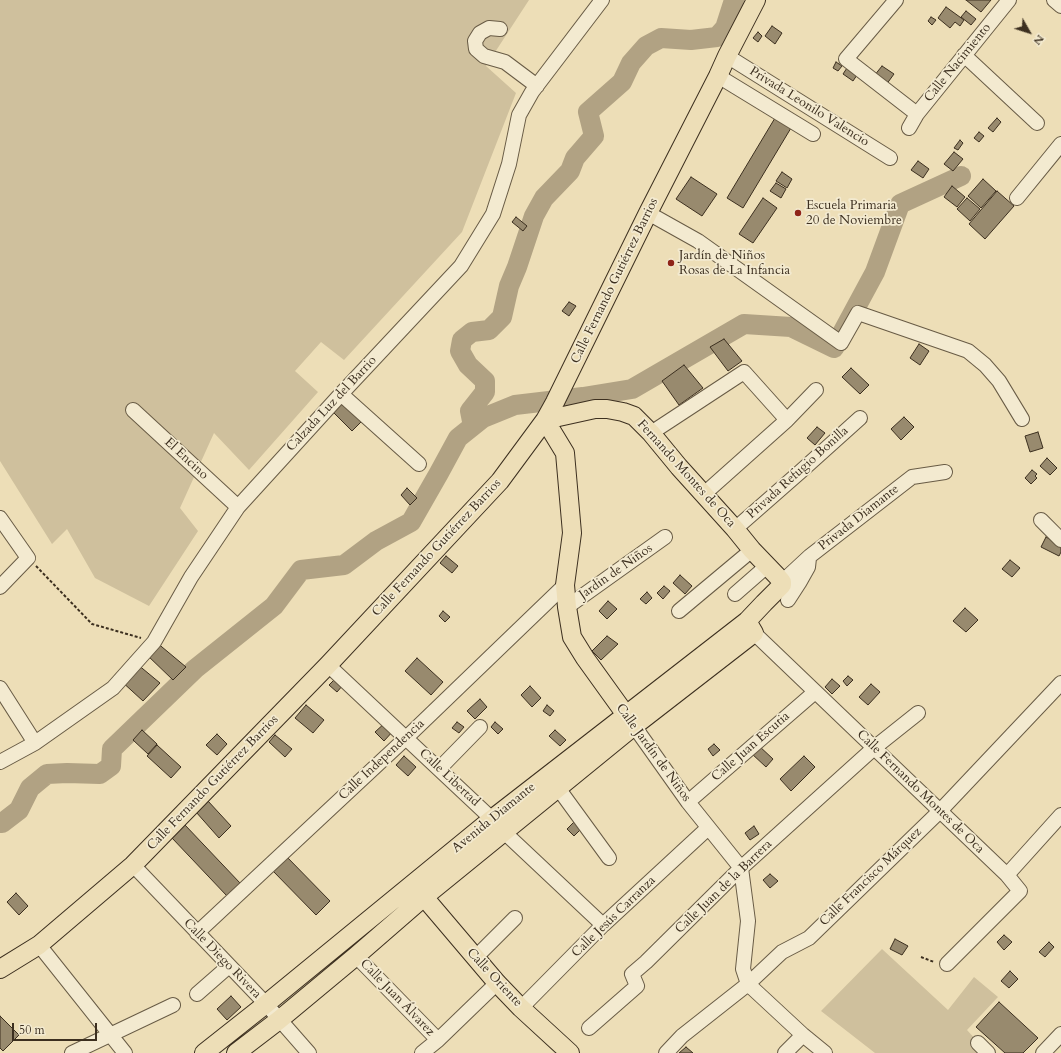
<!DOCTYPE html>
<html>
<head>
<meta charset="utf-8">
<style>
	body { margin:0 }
	#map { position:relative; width:1061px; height:1053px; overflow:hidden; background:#eddeb7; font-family:Cardo,serif }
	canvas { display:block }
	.north { position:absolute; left:1009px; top:12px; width:40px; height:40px; -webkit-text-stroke:3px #f3ead0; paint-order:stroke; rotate:129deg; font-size:11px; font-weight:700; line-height:16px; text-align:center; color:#3c2f1f }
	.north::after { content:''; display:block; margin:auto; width:14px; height:18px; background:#3c2f1f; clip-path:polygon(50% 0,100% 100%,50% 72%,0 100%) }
	.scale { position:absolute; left:12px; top:1023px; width:85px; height:18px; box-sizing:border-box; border:2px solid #3c2f1f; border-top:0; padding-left:5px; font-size:12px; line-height:14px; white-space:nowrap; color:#3c2f1f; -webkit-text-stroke:3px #f3ead0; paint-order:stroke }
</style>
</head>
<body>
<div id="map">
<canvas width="1061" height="1053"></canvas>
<div class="north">N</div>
<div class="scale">50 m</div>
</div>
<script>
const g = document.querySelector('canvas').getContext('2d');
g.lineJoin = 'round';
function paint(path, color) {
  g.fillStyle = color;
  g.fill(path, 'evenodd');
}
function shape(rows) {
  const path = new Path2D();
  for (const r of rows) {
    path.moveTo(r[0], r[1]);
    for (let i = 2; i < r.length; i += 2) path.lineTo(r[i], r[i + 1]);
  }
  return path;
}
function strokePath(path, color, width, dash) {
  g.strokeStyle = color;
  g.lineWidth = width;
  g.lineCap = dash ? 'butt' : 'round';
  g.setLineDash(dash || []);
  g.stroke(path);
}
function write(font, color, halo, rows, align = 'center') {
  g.font = font + ' Cardo,serif';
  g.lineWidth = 3.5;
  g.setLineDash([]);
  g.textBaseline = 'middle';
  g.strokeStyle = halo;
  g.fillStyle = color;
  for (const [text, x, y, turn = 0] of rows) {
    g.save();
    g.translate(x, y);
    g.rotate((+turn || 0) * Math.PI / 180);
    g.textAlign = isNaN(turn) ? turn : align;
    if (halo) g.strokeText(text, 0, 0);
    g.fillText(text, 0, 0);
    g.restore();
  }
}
const green = shape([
	[0,0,529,0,486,66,516,93,462,232,344,360,321,342,295,371,318,392,249,470,214,433,180,508,198,531,149,606,95,578,67,529,52,544,0,461],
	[882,949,948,1010,974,977,998,997,967,1030,988,1053,875,1053,821,1011]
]);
const river = shape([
	[473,426,470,411,485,392,485,381,468,365,460,351,462,340,472,332,489,330,502,317,509,286,517,267,534,216,544,198,570,171,575,158,594,136,588,112,622,82,631,63,646,46,661,38,691,40,717,37,725,28,734,0],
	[0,823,2,823,19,810,30,788,47,774,67,773,100,774,111,766,112,749,195,669,274,606,301,570,344,565,376,541,411,522,439,473,458,438,483,418,515,405,583,397,632,389,744,324,791,327,834,348,875,272,900,204,961,176]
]);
const building = shape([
	[966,0,991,0,981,12,966,0],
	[946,7,964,20,960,26,955,22,950,28,938,18,946,7],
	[966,11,976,19,971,25,961,17,966,11],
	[931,17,936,20,932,25,928,21,931,17],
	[772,26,782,33,775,44,765,36,772,26],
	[758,32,762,36,758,42,753,38,758,32],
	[836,62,842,66,838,71,833,68,836,62],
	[882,66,894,74,886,85,874,76,882,66],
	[847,68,857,75,853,81,843,74,847,68],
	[775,118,791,128,743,208,727,198,775,118],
	[997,118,1001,122,993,132,988,128,997,118],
	[979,132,984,136,979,142,974,138,979,132],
	[960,140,963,143,958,150,954,148,960,140],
	[954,152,963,159,953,171,944,164,954,152],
	[918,161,929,169,923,178,911,170,918,161],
	[782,172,792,179,787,188,776,181,782,172],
	[691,177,717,194,702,216,676,199,691,177],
	[983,179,996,191,981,208,968,196,983,179],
	[776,183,786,189,781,198,770,191,776,183],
	[952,186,965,197,957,207,944,197,952,186],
	[997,191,1014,206,985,239,969,224,997,191],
	[763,198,777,208,753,243,739,234,763,198],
	[967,198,980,209,970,221,957,209,967,198],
	[516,217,527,226,523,231,512,222,516,217],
	[569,302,576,306,569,316,562,311,569,302],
	[724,339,742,361,728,371,710,347,724,339],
	[919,344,929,351,920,365,910,358,919,344],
	[684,365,703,388,679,405,662,381,684,365],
	[851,368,869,385,860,394,842,377,851,368],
	[340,399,362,421,352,431,330,409,340,399],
	[904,417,914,427,901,440,891,429,904,417],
	[817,427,825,433,815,445,807,438,817,427],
	[1038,432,1043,448,1030,452,1025,436,1038,432],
	[1047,458,1057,468,1050,475,1040,466,1047,458],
	[1032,470,1037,474,1035,476,1037,478,1031,484,1025,478,1032,470],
	[407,488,417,498,410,505,401,495,407,488],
	[1046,537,1061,545,1061,552,1059,556,1041,547,1046,537],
	[446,556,458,566,452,573,440,563,446,556],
	[1010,560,1020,568,1012,577,1002,569,1010,560],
	[680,575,692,586,685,594,673,583,680,575],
	[664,586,670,591,663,599,657,593,664,586],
	[647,592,652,598,646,604,640,599,647,592],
	[608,601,617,609,607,619,599,611,608,601],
	[965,608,978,620,966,632,953,621,965,608],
	[443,611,450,617,445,622,439,616,443,611],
	[607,636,618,644,601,660,592,651,607,636],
	[156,642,186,667,173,680,146,654,156,642],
	[417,658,443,682,431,695,405,671,417,658],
	[137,664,160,683,143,701,120,680,137,664],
	[848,676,853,680,847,686,843,681,848,676],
	[336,678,343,685,337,692,329,685,336,678],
	[832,679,840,686,832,694,825,687,832,679],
	[871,684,880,692,868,705,859,697,871,684],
	[530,686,541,698,532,707,521,695,530,686],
	[480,699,487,707,475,719,467,711,480,699],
	[306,705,324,720,313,733,295,718,306,705],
	[547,705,554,711,550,716,543,711,547,705],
	[386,722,394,730,384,741,375,732,386,722],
	[457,722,464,727,459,733,452,728,457,722],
	[495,722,503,729,498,734,491,727,495,722],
	[142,730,157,744,148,754,133,740,142,730],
	[555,730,566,740,560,746,549,736,555,730],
	[217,734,227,744,217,755,206,745,217,734],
	[275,735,292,749,285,757,269,742,275,735],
	[714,744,720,750,713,756,708,749,714,744],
	[157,745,181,767,171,778,147,756,157,745],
	[758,745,773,759,766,767,751,753,758,745],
	[404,756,416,767,408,776,396,765,404,756],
	[804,756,815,767,791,791,780,779,804,756],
	[208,801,231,826,219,838,196,812,208,801],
	[574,822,581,829,574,836,567,829,574,822],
	[185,825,240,883,227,896,172,838,185,825],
	[754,826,759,834,750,840,745,833,754,826],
	[286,856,330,901,316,915,272,870,286,856],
	[770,874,778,881,770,888,763,880,770,874],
	[16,893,28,906,19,915,7,902,16,893],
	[1004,935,1012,942,1004,950,997,942,1004,935],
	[895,939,908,946,902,955,890,949,895,939],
	[1049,942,1054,947,1045,957,1039,952,1049,942],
	[1010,971,1018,979,1009,988,1001,981,1010,971],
	[231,996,241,1007,227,1020,217,1009,231,996],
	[999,1002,1038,1038,1023,1053,1005,1053,976,1027,999,1002],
	[0,1016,19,1035,3,1051,0,1048,0,1016],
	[686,1047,693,1053,679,1053,686,1047]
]);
const path = shape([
	[36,566,92,624,141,638],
	[921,957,934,962]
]);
const minor = shape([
	[896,0,846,59,917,114],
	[1054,0,1061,6],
	[500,29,489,28,480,33,475,41,476,49,484,56,505,62,537,86],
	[964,55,1037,123],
	[727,56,890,158],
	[718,76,813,134],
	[909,128,917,114,1009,0],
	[1017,198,1061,144],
	[648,213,698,241,841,343,858,313,968,351,985,365,999,381,1022,419],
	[341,394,419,464],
	[133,410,238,507],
	[651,433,744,372,787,420],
	[704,494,787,420,816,390],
	[0,518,28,558,0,587],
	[1041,520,1061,540],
	[735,529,800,472,860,418],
	[782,582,810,556,912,477,945,472],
	[735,594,767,566],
	[788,600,799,583,808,567,809,558],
	[567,607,665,537],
	[679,611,752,550],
	[754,633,1007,875,1020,891,947,964],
	[328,665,492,819,504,832,603,925],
	[0,688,35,743],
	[634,726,688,802,741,868,748,921,743,969,748,984,803,1035,825,1053],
	[0,762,35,743,113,688,154,642,191,577,238,507,341,394,461,266,493,214,509,164,519,115,532,92,602,0],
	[439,769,480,727],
	[558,788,609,858],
	[688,802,815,692],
	[133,865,266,1004,309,1053],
	[1007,875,1061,815],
	[197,933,406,738,565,585],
	[39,945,125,1053],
	[356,956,438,1040],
	[475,958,515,918],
	[197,994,229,966],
	[521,1008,603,925,708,828],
	[589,1028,637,986,632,974,646,962,741,868,874,748,918,713],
	[978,1043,988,1053],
	[72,1053,173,1005],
	[422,1053,438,1040,497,983],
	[666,1053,682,1036,748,984,782,952,809,938,940,811,1061,683],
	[785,1053,803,1035],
	[1043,1053,1061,1034]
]);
const major = shape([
	[424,897,497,983,521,1008,570,1053],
	[0,969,39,945,133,865,328,665,500,481,545,420,555,402,648,213,718,76,727,56,756,0],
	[204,1053,266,1004,492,819,626,715,747,621,764,603,782,585,782,582,777,576,752,550,735,529,679,467,651,433,634,416,623,412,607,409,595,409,545,420,565,453,572,533,565,585,567,607,572,637,585,658,626,715,634,726],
	[236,1053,279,1020,356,956,424,897,558,788,634,726,754,633,747,621]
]);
const markers = [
	[798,213,4,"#8f2418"],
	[671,263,4,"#8f2418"]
];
const streetNames = [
	["Calle Nacimiento",958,63,-51],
	["Privada Leonilo Valencio",809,107,32],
	["Calle Fernando Gutiérrez Barrios",615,281,-64],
	["Calzada Luz del Barrio",332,404,-47],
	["El Encino",186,459,43],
	["Privada Refugio Bonilla",798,473,-42],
	["Fernando Montes de Oca",686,474,48],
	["Privada Diamante",859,518,-38],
	["Calle Fernando Gutiérrez Barrios",437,548,-47],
	["Jardin de Niños",616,572,-35],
	["Calle Juan Escutia",751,747,-41],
	["Calle Jardín de Niños",653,753,54],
	["Calle Independencia",382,760,-43],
	["Calle Libertad",449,778,43],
	["Calle Fernando Gutiérrez Barrios",213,783,-46],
	["Calle Fernando Montes de Oca",920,792,44],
	["Avenida Diamante",494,818,-39],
	["Calle Francisco Márquez",871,877,-44],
	["Calle Juan de la Barrera",724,887,-44],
	["Calle Jesús Carranza",614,917,-44],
	["Calle Diego Rivera",222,959,46],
	["Calle Oriente",494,978,47],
	["Calle Juan Álvarez",397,998,46]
];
const poiNames = [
	["Escuela Primaria",806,206],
	["20 de Noviembre",806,221],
	["Jardín de Niños",679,256],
	["Rosas de La Infancia",679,271]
];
paint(green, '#cfc09d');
strokePath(river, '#b1a283', 20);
paint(building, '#988a6e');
strokePath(building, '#3c2f1f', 1);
strokePath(minor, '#685b45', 16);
strokePath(major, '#3c2f1f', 20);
strokePath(path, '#3c2f1f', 2, [3, 2]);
strokePath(minor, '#f3ead0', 14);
strokePath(major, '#eddeb7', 18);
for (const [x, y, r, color] of markers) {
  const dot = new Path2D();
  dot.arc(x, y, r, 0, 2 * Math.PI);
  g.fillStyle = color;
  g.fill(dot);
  strokePath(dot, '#f3ead0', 1.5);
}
write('13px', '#3c2f1f', '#f3ead0', streetNames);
write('13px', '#3c2f1f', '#f3ead0', poiNames, 'left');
</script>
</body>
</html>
